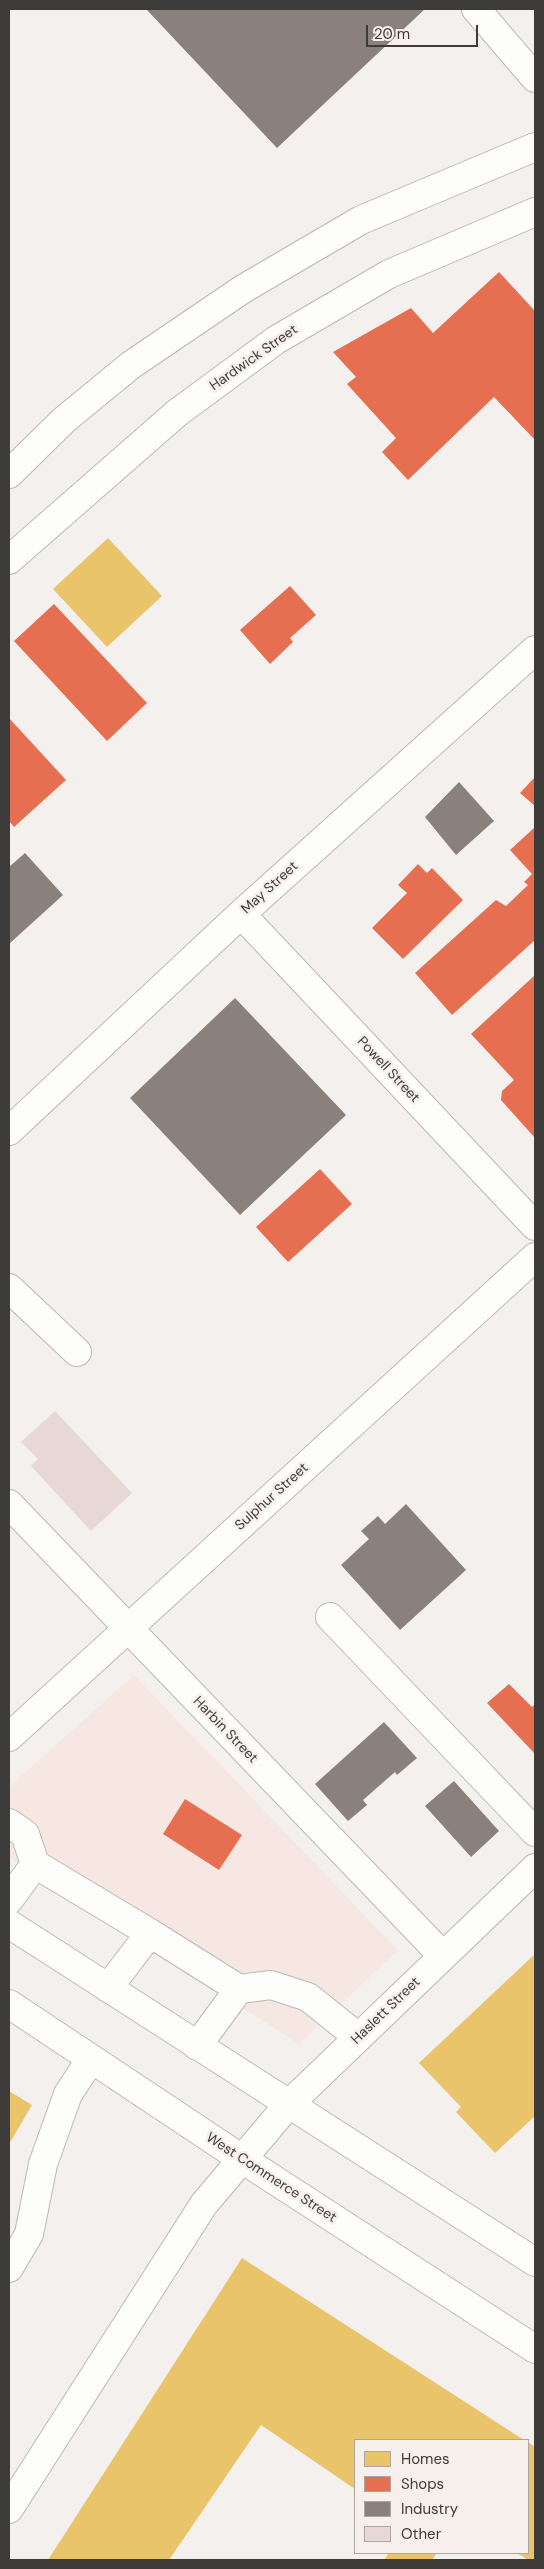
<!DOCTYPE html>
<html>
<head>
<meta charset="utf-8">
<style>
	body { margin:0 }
	#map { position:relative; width:544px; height:2569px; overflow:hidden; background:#f3f0ee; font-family:"DM Sans",sans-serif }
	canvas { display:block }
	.frame { position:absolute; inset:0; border:10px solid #3e3c3a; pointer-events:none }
	.legend { position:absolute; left:354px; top:2439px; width:175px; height:115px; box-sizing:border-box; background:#f6efeb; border:1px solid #aca7a4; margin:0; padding:6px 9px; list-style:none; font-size:15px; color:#3e3c3a }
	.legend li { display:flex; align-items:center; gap:10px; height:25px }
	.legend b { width:25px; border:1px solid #aca7a4 }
	.scale { position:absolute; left:366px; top:25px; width:112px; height:22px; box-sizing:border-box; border:2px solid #3e3c3a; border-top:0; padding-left:6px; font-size:15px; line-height:18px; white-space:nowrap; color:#3e3c3a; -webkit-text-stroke:4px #f6efeb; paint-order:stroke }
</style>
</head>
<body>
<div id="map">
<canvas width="544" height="2569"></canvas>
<div class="frame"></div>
<ul class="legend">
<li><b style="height:14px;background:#e9c46a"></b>Homes</li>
<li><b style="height:14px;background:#e76f51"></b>Shops</li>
<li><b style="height:14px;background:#8a817c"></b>Industry</li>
<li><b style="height:14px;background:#e7d8d6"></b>Other</li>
</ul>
<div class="scale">20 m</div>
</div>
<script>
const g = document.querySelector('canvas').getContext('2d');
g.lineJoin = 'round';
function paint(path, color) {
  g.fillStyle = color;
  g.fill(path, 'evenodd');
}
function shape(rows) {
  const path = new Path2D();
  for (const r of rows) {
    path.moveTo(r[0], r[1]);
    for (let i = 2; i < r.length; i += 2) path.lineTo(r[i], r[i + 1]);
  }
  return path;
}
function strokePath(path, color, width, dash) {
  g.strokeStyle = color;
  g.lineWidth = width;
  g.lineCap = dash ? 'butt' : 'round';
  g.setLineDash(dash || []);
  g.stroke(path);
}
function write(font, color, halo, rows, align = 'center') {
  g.font = font + ' "DM Sans",sans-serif';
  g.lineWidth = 5;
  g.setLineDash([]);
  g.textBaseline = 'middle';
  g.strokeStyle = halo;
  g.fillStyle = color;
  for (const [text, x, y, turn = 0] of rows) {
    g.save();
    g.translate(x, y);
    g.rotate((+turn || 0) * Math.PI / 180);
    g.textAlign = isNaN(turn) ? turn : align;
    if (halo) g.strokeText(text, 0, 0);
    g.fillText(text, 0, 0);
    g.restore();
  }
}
const commercial = shape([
	[134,1675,398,1950,299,2044,9,1857,9,1787]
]);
const homes = shape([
	[108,538,162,596,107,647,53,589],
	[535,1954,535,2116,495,2153,456,2112,461,2107,419,2063],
	[9,2091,32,2105,9,2144],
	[242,2258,524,2440,355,2440,355,2489,261,2425,169,2560,48,2560],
	[528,2442,535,2447,535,2560,528,2560,517,2553,528,2553],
	[389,2553,437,2553,432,2560,384,2560]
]);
const shops = shape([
	[499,272,535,311,535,440,494,397,408,480,382,452,396,438,347,384,356,377,333,352,411,308,433,333],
	[290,586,316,615,290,638,293,642,270,664,240,630],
	[54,604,147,703,107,741,14,641],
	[9,718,66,780,14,827,9,821],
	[535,777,535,806,520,793],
	[535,827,535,940,452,1015,415,973,496,900,506,906,528,885,524,882,532,874,510,850],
	[418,864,427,873,432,868,463,900,403,959,372,928,407,893,398,885],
	[535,975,535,1138,501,1100,502,1091,514,1080,471,1034],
	[320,1169,352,1204,288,1262,256,1227],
	[509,1684,532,1707,535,1704,535,1754,487,1703],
	[185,1799,242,1835,219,1870,163,1834]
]);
const industry = shape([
	[146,9,425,9,277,148],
	[459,782,494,821,456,855,425,817],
	[25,853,63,895,9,944,9,867],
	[235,998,346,1115,240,1215,130,1098],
	[406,1504,466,1570,400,1630,341,1565,369,1539,361,1531,378,1516,385,1524],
	[384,1722,417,1758,397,1775,395,1772,363,1800,367,1805,348,1821,315,1784],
	[454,1781,499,1831,471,1857,425,1806]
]);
const building = shape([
	[55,1411,132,1493,91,1531,31,1466,38,1459,21,1442]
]);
const minor = shape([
	[476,9,535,78],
	[9,474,64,420,131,365,243,289,361,220,535,147],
	[9,560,177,413,276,340,389,274,535,212],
	[241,914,535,1226],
	[9,1131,241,914,535,650],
	[9,1288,77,1352],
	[9,1504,443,1956],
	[330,1617,535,1832],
	[9,1737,535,1257],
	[9,1823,25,1834,35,1864,9,1900],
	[35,1864,150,1933],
	[108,1988,150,1933,239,1989,197,2046],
	[239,1989,271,1985,308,1997,358,2037],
	[9,2268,29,2234,43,2164,68,2094,91,2059],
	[9,2509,204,2204,288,2105,535,1868]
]);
const major = shape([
	[9,1924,535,2262],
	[9,2004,242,2159,535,2349]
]);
const streetNames = [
	["Hardwick Street",254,358,-35],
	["May Street",270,888,-42],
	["Powell Street",388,1070,47],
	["Sulphur Street",272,1497,-42],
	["Harbin Street",225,1730,46],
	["Haslett Street",386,2011,-44],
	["West Commerce Street",271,2178,33]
];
paint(commercial, '#f7e7e3');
paint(homes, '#e9c46a');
paint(shops, '#e76f51');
paint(industry, '#8a817c');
paint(building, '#e7d8d6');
strokePath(minor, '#bab8b6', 30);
strokePath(major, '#bab8b6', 30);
strokePath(minor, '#fdfdfc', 28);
strokePath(major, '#fdfdfc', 28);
write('14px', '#3e3c3a', '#f6efeb', streetNames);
</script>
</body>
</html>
